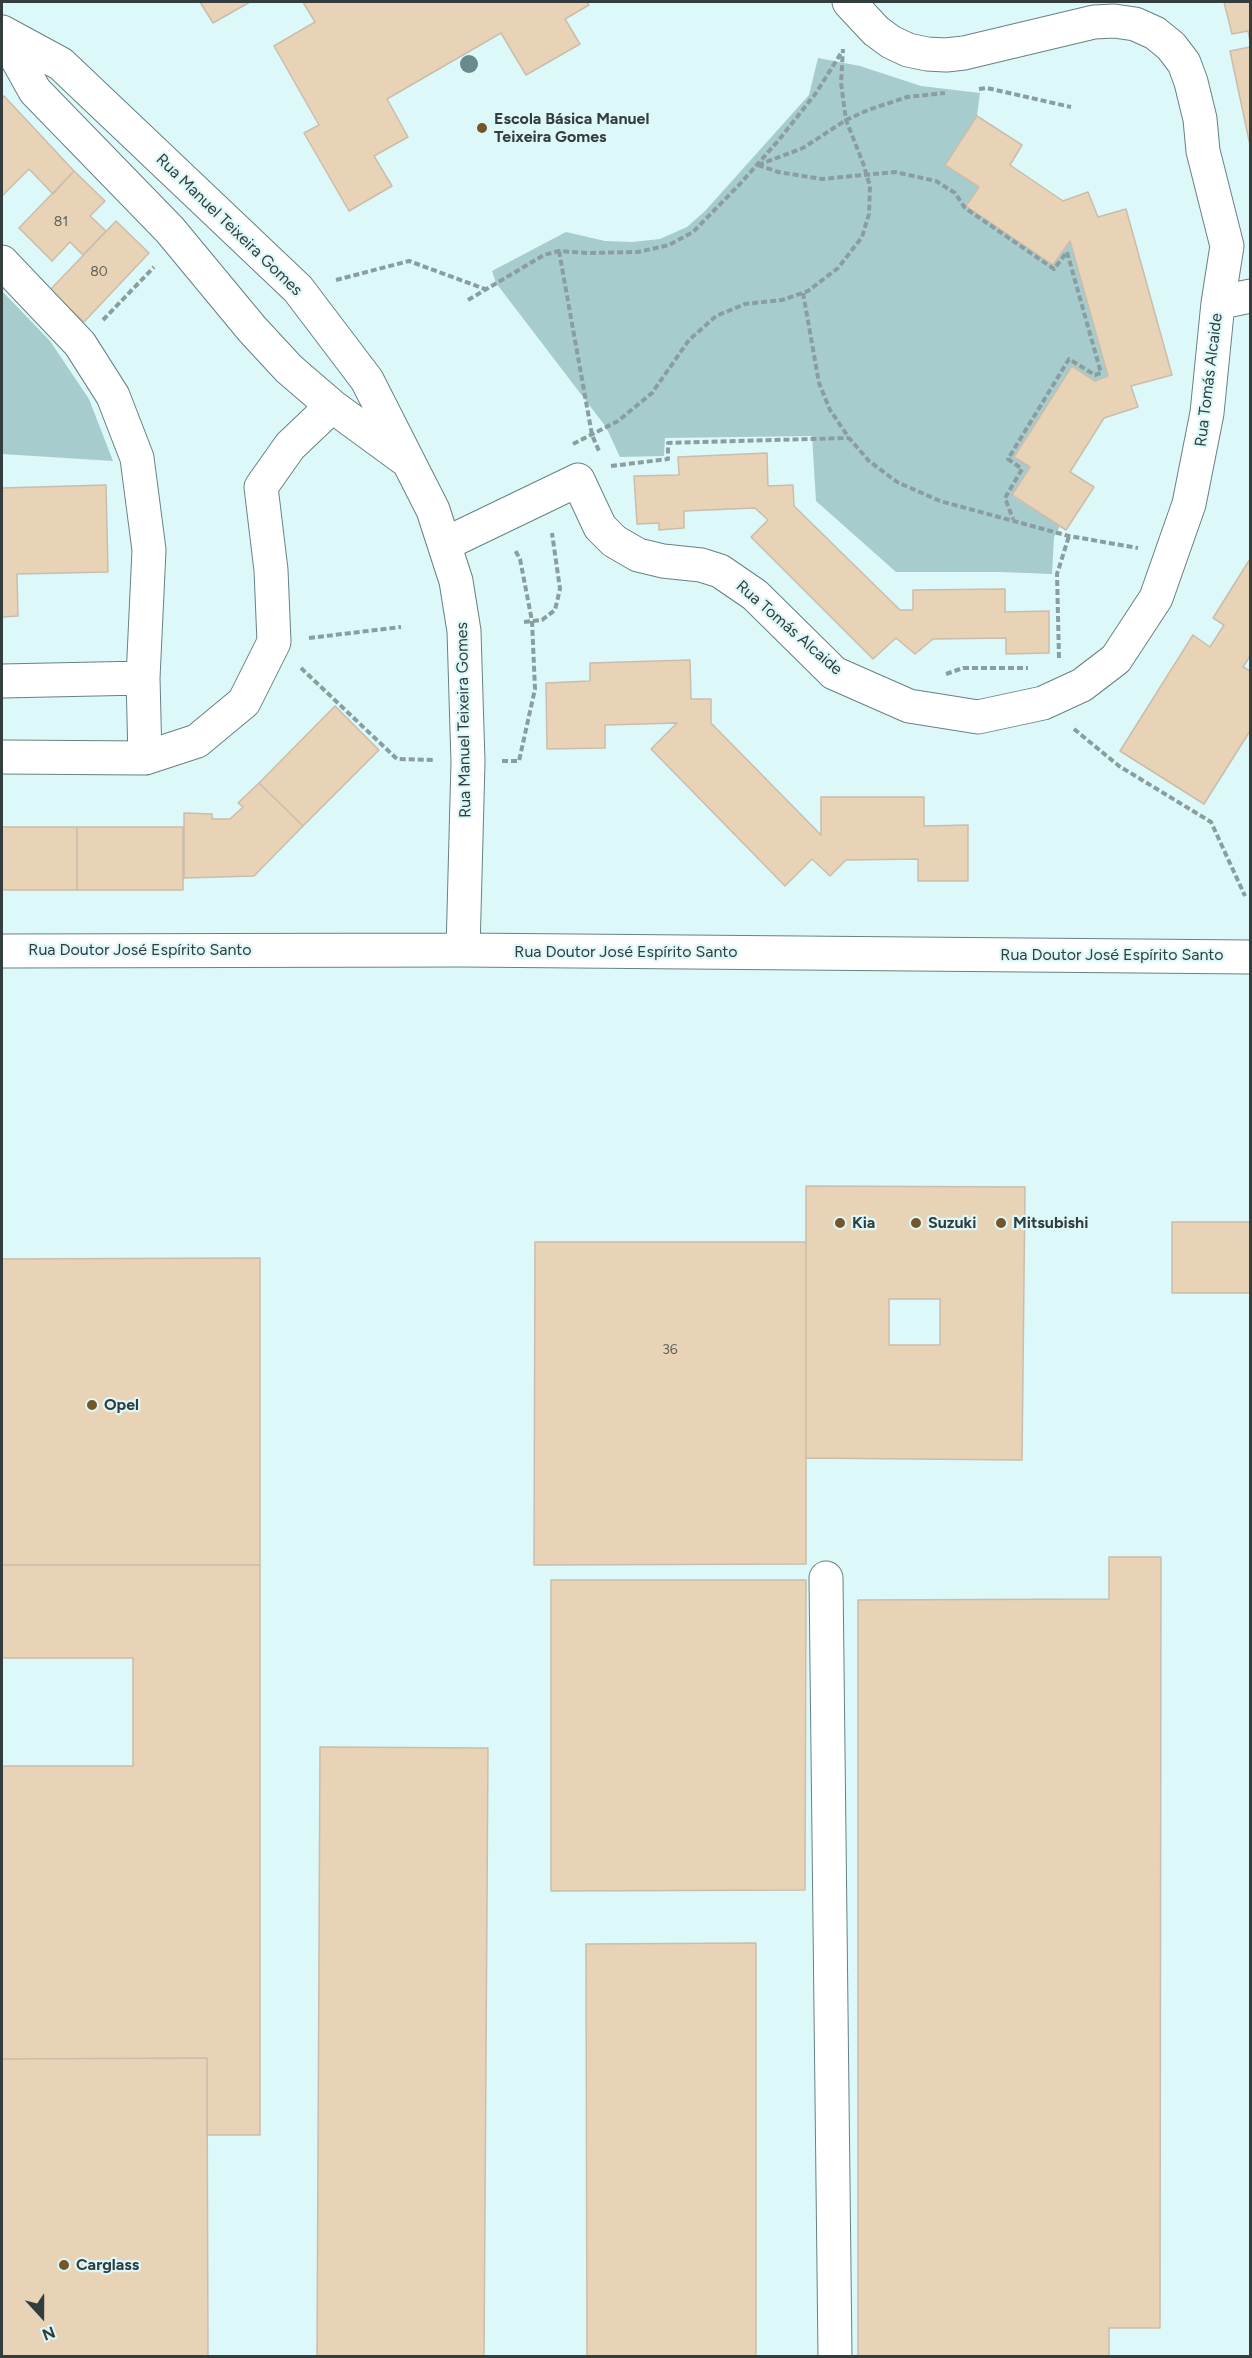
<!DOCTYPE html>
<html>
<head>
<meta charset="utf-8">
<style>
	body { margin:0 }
	#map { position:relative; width:1252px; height:2358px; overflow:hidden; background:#dcf8f9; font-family:Figtree,sans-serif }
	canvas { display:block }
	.frame { position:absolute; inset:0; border:3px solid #333d3e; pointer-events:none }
	.north { position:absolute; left:12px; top:2286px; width:60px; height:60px; -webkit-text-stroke:4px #dcf8f9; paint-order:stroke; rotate:159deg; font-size:16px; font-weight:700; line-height:24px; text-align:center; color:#333d3e }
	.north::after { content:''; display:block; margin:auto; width:21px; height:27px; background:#333d3e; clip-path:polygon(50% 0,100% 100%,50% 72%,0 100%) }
</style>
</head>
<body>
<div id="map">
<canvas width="1252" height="2358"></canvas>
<div class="frame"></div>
<div class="north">N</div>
</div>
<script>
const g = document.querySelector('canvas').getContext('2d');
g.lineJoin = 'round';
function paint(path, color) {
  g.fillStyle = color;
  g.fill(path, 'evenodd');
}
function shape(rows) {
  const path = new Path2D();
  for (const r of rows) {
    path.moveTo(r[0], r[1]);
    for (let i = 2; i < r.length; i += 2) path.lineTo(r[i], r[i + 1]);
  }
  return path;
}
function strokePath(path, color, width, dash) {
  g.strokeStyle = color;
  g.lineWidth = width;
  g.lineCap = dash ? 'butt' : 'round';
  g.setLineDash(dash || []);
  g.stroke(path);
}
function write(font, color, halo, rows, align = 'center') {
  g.font = font + ' Figtree,sans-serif';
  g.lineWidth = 4.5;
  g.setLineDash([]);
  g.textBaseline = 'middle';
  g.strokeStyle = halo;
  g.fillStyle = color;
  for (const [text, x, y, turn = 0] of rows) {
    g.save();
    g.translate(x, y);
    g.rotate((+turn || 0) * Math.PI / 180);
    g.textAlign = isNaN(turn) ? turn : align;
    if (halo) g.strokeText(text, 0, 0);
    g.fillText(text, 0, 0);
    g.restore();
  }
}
const green = shape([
	[818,58,860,66,921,86,980,93,977,116,945,165,979,187,966,206,1053,265,1070,241,1108,376,1095,381,1072,366,1015,457,1030,467,1012,496,1060,526,1054,537,1052,574,999,572,896,572,816,501,812,436,665,438,664,456,620,457,606,427,496,283,492,271,566,232,605,241,632,242,660,239,687,227,705,211,809,95],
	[2,291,50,341,89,399,113,461,2,454]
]);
const building = shape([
	[200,2,250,2,213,23,200,2],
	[303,2,587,2,589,5,565,19,580,44,526,75,501,33,387,99,408,137,374,156,392,186,349,211,304,133,319,125,274,46,315,22,303,2],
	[1224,2,1250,2,1250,41,1248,31,1232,34,1224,2],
	[1250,47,1250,145,1230,51,1250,47],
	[4,96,74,171,53,194,29,169,2,196,2,98,4,96],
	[977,116,1022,145,1010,165,1063,201,1088,192,1098,217,1126,209,1172,375,1131,386,1138,407,1104,418,1070,472,1094,487,1066,530,1012,495,1030,467,1014,457,1072,366,1095,381,1108,376,1070,241,1053,265,966,206,979,187,945,165,977,116],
	[74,171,105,201,90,216,106,231,83,255,70,242,52,261,19,228,74,171],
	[116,221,149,253,84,322,50,290,116,221],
	[767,453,768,486,793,485,794,506,900,610,913,610,913,590,1005,589,1005,612,1049,611,1049,653,1006,654,1006,638,933,639,915,654,896,638,873,659,751,537,768,520,755,508,684,511,684,528,659,530,659,523,637,524,634,476,679,475,678,457,767,453],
	[106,485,108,572,17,574,18,616,2,617,2,488,106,485],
	[1250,559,1250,656,1243,667,1250,671,1250,731,1204,804,1120,751,1193,635,1210,647,1224,625,1213,618,1250,559],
	[690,660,691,699,711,699,711,723,821,835,821,797,924,797,924,826,968,825,968,881,918,881,918,859,846,860,830,876,812,859,785,886,651,749,677,723,605,725,605,748,547,749,546,683,590,681,590,663,690,660],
	[335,706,379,750,303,826,259,783,335,706],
	[259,783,303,826,254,876,184,878,184,813,212,814,212,819,230,819,243,807,238,803,259,783],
	[2,827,77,827,77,890,2,890,2,827],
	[77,827,183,827,183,890,77,890,77,827],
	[806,1186,1025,1187,1022,1460,806,1458,806,1186],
	[889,1299,940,1299,940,1345,889,1345,889,1299],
	[1172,1222,1250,1222,1250,1293,1172,1293,1172,1222],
	[535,1242,806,1242,806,1564,534,1565,535,1242],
	[260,1258,260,1565,2,1565,2,1259,260,1258],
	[1109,1557,1161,1557,1160,2328,1109,2328,1109,2356,858,2356,858,1600,1109,1599,1109,1557],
	[2,1565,260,1565,260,2135,207,2135,207,2058,2,2059,2,1766,133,1766,133,1658,2,1658,2,1565],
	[551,1580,806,1580,805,1890,551,1891,551,1580],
	[320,1747,488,1748,484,2356,317,2356,320,1747],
	[756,1943,756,2356,587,2356,586,1944,756,1943],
	[207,2058,208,2356,2,2356,2,2059,207,2058]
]);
const path = shape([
	[979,89,987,88,1071,107],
	[758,165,778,172,822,179,895,172,936,181,955,193,965,208,1054,269,1067,252,1101,373,1095,375,1069,359,1008,459,1022,469,1005,498,1013,519],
	[758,165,803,148,846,120,868,110,907,97,945,93],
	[559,251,592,435,599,451],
	[336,280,409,261,485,289],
	[803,293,819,383,830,410,849,438,869,461,897,482,940,501,1069,536,1138,548],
	[468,300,544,255,559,251,587,253,638,252,669,245,693,232,739,185,778,141,816,93,843,50],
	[103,320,154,267],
	[573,444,618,421,652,393,689,340,716,316,745,304,782,300,808,291,838,268,862,237,869,214,870,186,863,163,846,120,841,83,843,49],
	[611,466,668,459,668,443,848,438],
	[524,622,542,620,555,610,560,589,552,533],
	[309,638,401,627],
	[1059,658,1057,574,1069,536],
	[301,668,397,759,434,760],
	[946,674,963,668,1028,668],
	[1074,729,1119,766,1211,822,1245,896],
	[502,761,519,761,535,689,532,621,520,559,515,550]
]);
const minor = shape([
	[2,32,61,64,298,289,367,380,433,510,456,581,464,631,468,762,463,950],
	[2,32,35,91,170,230,252,329,289,369,332,406,403,458],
	[2,262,80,344,113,396,137,458,149,550,143,678,145,758],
	[1218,303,1250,296],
	[445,544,578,480,600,527,614,541,638,555,663,561,701,565,720,571,755,595,834,673,909,706,978,717,1043,703,1082,685,1116,659,1156,598,1189,504,1207,413,1218,303,1227,246,1203,151,1200,119,1191,82,1184,63,1171,46,1155,33,1135,24,1114,21,1094,22,964,53,946,55,927,54,908,50,891,42,876,31,849,2],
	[2,681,143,678],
	[2,757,145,758,197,741,244,702,274,642,271,570,261,487,290,446,332,406],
	[2,951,463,950,1250,957],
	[826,1578,835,2356]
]);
const trees = [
	[469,64]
];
const markers = [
	[482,128,6,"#74562a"],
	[840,1223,6,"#74562a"],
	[916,1223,6,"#74562a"],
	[1001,1223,6,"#74562a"],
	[92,1405,6,"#74562a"],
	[64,2265,6,"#74562a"]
];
const numberNames = [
	["81",61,222],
	["80",99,272],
	["36",670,1350]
];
const poiNames = [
	["Escola Básica Manuel",494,119],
	["Teixeira Gomes",494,137],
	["Kia",852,1223],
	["Suzuki",928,1223],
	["Mitsubishi",1013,1223],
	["Opel",104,1405],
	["Carglass",76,2265]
];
const streetNames = [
	["Rua Manuel Teixeira Gomes",229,225,44],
	["Rua Tomás Alcaide",1209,380,-83],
	["Rua Tomás Alcaide",789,628,41],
	["Rua Manuel Teixeira Gomes",464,720,-91],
	["Rua Doutor José Espírito Santo",140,950],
	["Rua Doutor José Espírito Santo",626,952],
	["Rua Doutor José Espírito Santo",1112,955]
];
paint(green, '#a7ccce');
paint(building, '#e8d3b7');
strokePath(building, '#cabdab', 1.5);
strokePath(minor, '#698183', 35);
strokePath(path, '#8a9e9f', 4, [6, 3]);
strokePath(minor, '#fff', 33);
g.fillStyle = '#678b8d';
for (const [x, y] of trees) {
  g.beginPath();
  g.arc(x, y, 9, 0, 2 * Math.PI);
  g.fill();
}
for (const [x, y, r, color] of markers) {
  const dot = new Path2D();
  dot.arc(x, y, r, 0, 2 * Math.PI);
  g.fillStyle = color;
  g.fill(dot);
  strokePath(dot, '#dcf8f9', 2);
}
write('14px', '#60625c', null, numberNames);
write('bold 16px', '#333d3e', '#dcf8f9', poiNames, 'left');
write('16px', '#333d3e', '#dcf8f9', streetNames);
</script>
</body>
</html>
